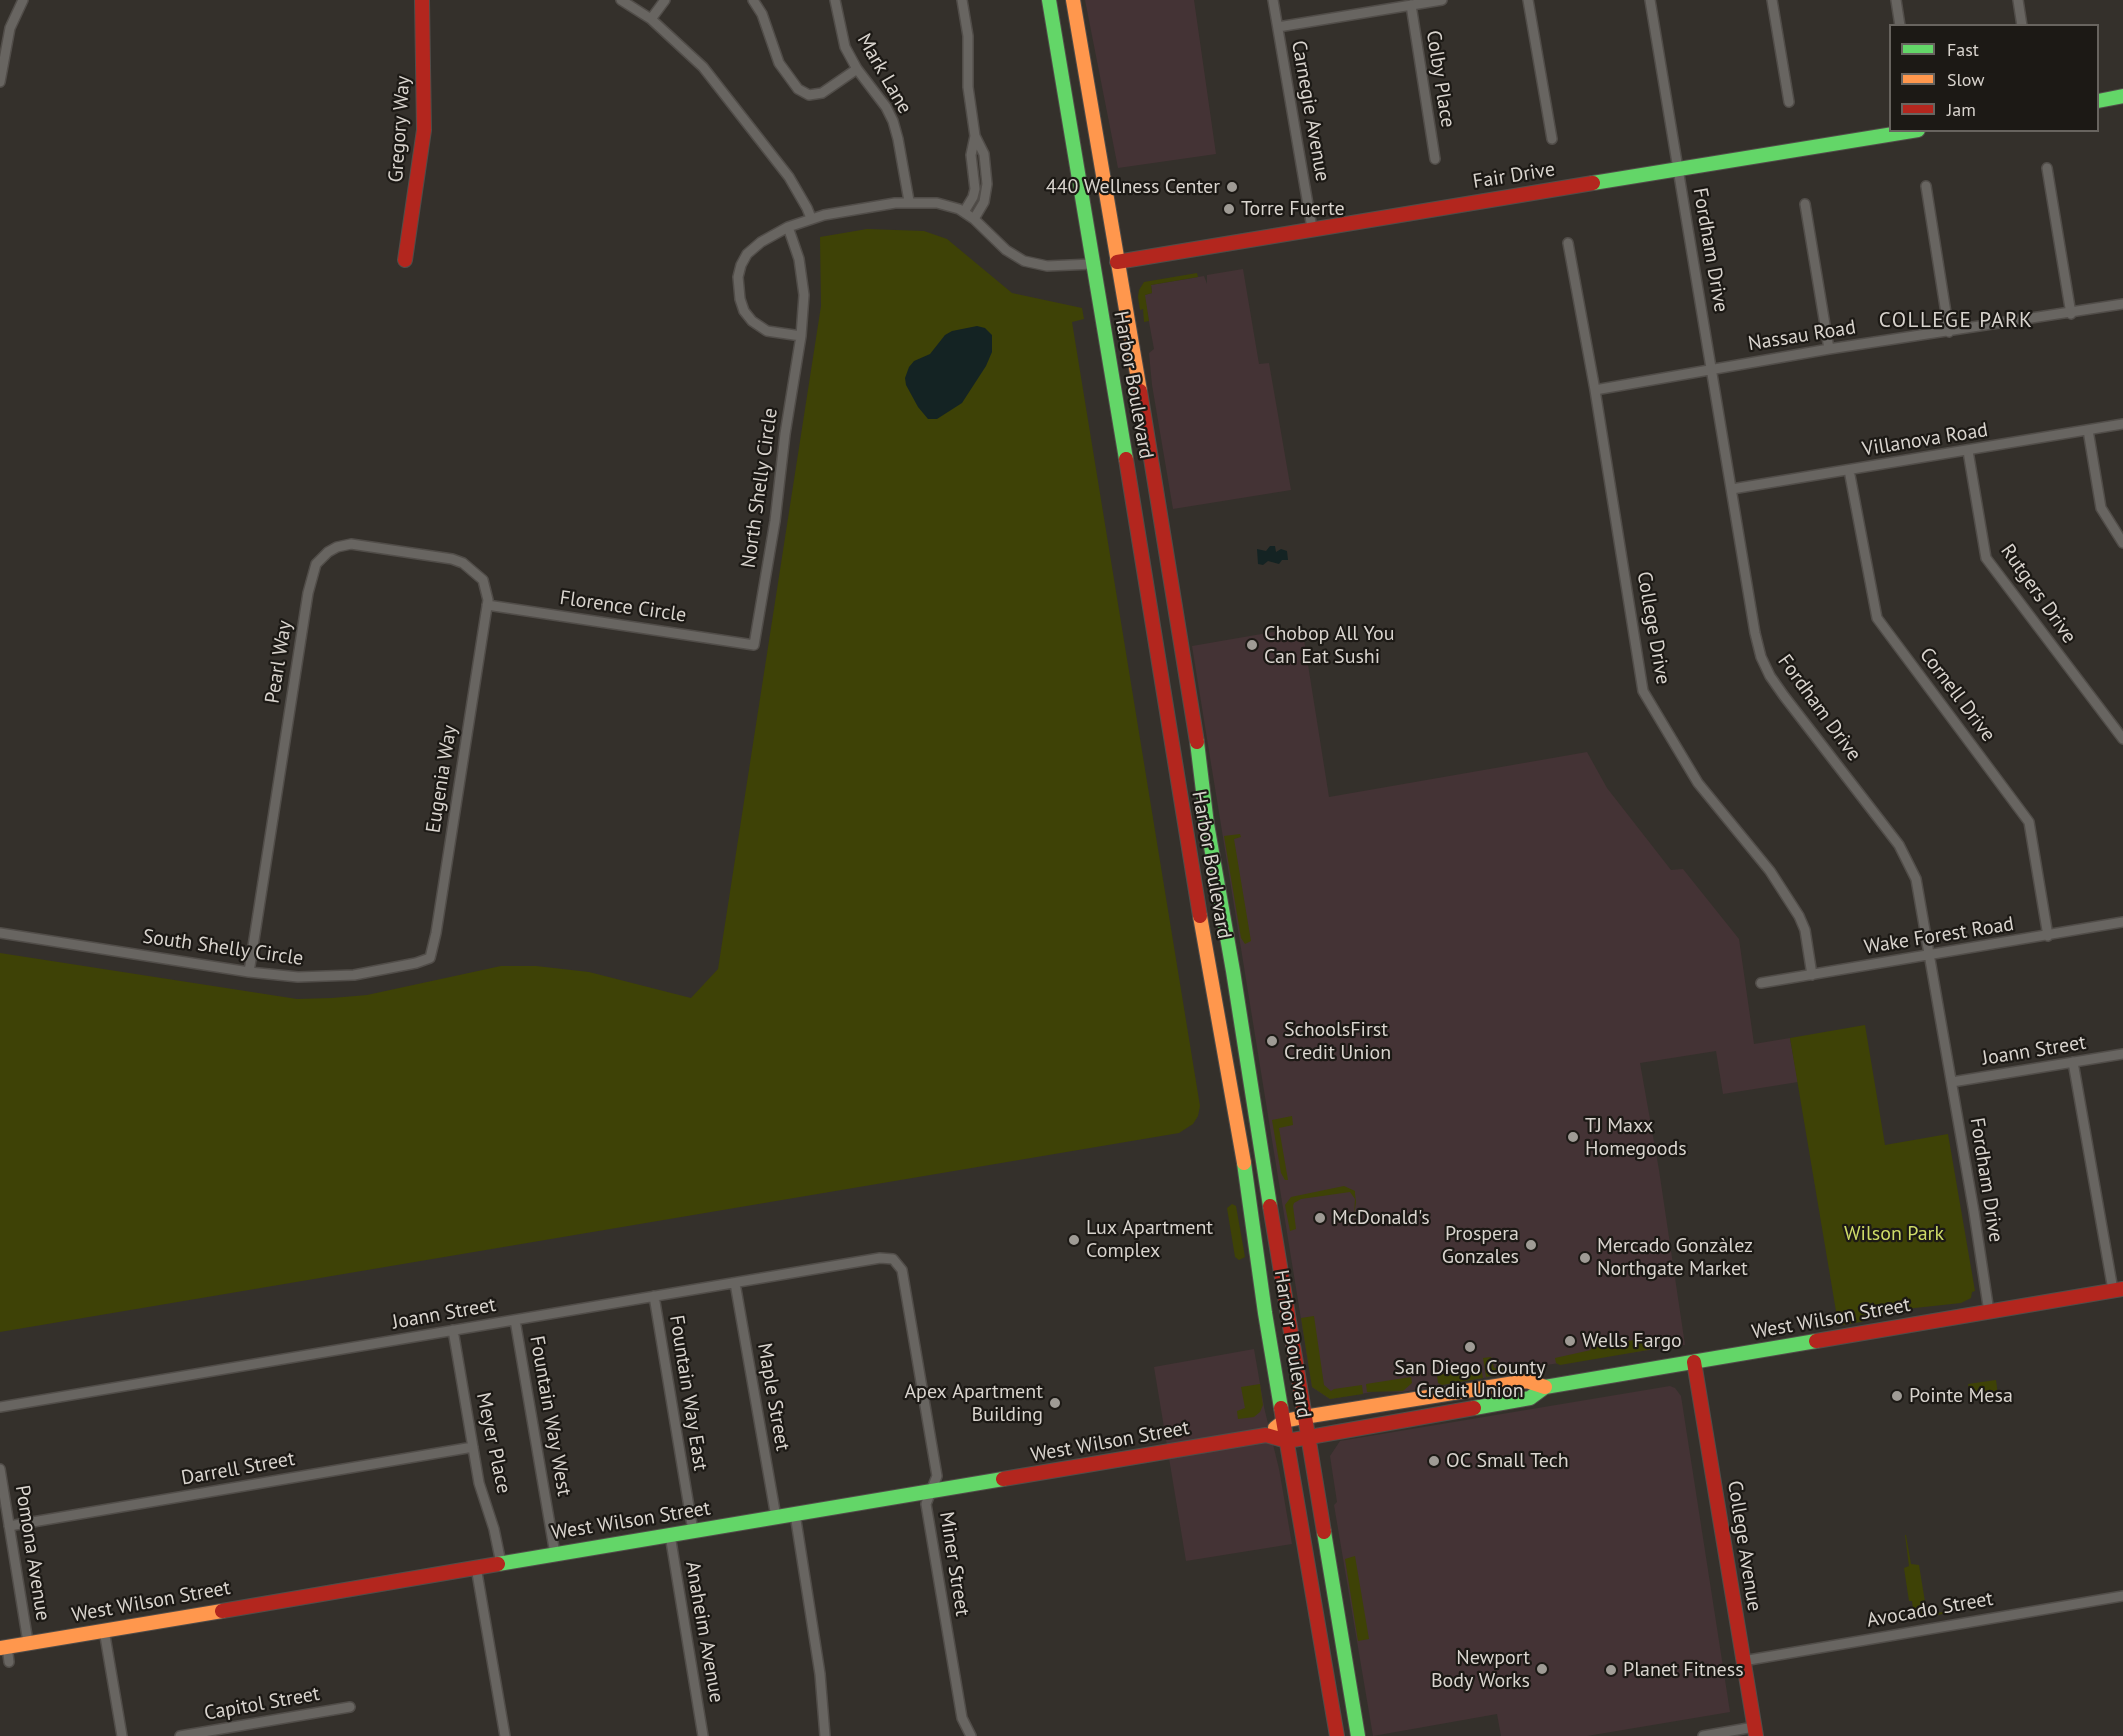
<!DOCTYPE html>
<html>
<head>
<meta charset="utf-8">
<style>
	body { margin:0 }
	#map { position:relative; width:2123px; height:1736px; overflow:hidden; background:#34302b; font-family:"PT Sans",sans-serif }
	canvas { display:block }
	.legend { position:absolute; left:1889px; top:24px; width:210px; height:108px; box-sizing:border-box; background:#1c1915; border:2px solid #68645f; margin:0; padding:8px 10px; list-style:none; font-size:18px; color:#d9d4ce }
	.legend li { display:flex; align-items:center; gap:12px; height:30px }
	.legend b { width:30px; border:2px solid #68645f }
</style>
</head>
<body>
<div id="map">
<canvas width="2123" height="1736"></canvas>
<ul class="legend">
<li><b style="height:8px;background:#63d668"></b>Fast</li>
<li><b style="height:8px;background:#ff974d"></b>Slow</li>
<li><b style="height:8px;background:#b3261e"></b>Jam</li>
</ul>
</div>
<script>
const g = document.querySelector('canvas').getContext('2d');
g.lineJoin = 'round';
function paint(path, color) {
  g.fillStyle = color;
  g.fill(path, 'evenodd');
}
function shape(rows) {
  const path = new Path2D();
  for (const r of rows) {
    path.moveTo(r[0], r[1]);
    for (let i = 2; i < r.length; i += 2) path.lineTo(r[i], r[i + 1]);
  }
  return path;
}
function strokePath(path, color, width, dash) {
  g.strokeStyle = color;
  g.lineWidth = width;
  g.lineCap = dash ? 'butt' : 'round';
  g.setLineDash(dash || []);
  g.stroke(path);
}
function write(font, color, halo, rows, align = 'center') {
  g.font = font + ' "PT Sans",sans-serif';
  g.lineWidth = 4.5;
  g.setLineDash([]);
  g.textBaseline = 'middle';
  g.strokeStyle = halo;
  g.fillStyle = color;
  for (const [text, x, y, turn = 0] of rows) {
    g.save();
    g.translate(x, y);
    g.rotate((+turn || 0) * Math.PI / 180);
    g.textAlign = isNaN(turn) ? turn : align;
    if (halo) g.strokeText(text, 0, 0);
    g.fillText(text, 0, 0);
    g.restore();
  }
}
const commercial = shape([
	[1085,0,1194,0,1216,154,1118,168],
	[1243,269,1259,364,1269,363,1291,490,1173,509,1152,385,1149,353,1154,349,1144,295,1152,293,1151,285,1204,276,1207,284,1207,275],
	[1302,627,1329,797,1587,752,1607,788,1671,870,1683,869,1739,939,1754,1044,1790,1038,1798,1082,1723,1094,1716,1051,1640,1063,1659,1170,1685,1345,1525,1368,1524,1371,1402,1392,1378,1391,1330,1399,1312,1387,1192,646],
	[1254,1349,1264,1407,1279,1469,1292,1544,1186,1561,1154,1367],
	[1670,1386,1675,1388,1681,1396,1730,1712,1587,1736,1501,1736,1497,1714,1373,1736,1334,1505,1337,1502,1330,1456,1340,1441]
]);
const green = shape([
	[867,229,924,231,947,239,1012,293,1082,308,1084,319,1072,322,1200,1106,1198,1116,1193,1124,1179,1133,0,1332,0,953,297,999,332,998,367,995,501,966,536,966,589,972,691,998,718,969,821,306,820,237],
	[1197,273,1198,277,1151,285,1152,293,1145,295,1149,321,1144,322,1143,309,1140,310,1138,297,1139,290,1144,282],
	[1240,834,1241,837,1234,839,1251,941,1245,944,1241,938,1224,836],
	[1865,1025,1885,1145,1948,1134,1975,1291,1972,1292,1971,1298,1961,1303,1887,1311,1861,1322,1842,1325,1838,1323,1790,1038],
	[1292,1116,1293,1125,1279,1128,1288,1180,1285,1180,1281,1173,1272,1120],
	[1344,1186,1355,1191,1355,1194,1356,1202,1354,1215,1355,1199,1350,1192,1301,1199,1294,1203,1293,1206,1296,1229,1290,1231,1285,1205,1291,1197],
	[1232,1204,1236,1206,1245,1257,1239,1260,1235,1257,1227,1208],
	[1314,1316,1324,1385,1331,1391,1334,1389,1362,1385,1363,1394,1330,1399,1312,1387,1301,1318],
	[1661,1335,1662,1341,1654,1349,1560,1365,1556,1363,1555,1358,1591,1350,1591,1348],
	[1491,1357,1494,1368,1522,1364,1523,1371,1486,1377,1483,1358],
	[1481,1368,1483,1378,1442,1385,1438,1383,1437,1375],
	[1411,1377,1412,1383,1403,1391,1367,1392,1366,1384],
	[1996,1380,1998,1395,1971,1400,1968,1384],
	[1260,1384,1263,1405,1260,1412,1254,1417,1238,1419,1237,1411,1245,1408,1241,1387],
	[1905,1535,1906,1535,1911,1564,1919,1565,1927,1614,1943,1612,1943,1614,1899,1621,1914,1616,1912,1601,1909,1601,1904,1568,1909,1566],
	[1355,1556,1369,1639,1358,1641,1345,1559]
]);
const water = shape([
	[977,326,985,328,992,335,992,352,986,366,962,403,937,419,928,419,918,407,906,385,905,378,909,367,914,361,930,354,945,335,952,331],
	[1270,546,1275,546,1276,552,1281,549,1287,551,1288,560,1282,560,1279,564,1268,561,1263,565,1258,564,1257,549,1266,551]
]);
const street = shape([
	[621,0,651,19,703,67,789,177,807,208,811,218],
	[753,0,762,14,779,63,798,89,809,95,822,93,857,69],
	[835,0,845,47,857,69,886,107,893,121,898,139,909,201],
	[962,0,968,36,968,87,975,136,984,154,987,184,984,202,974,219],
	[1273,0,1312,228],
	[1528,0,1552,139],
	[1650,0,1755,633,1761,657,1770,676,1784,696,1899,845,1916,879,1974,1212,1989,1312],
	[1772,0,1789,102],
	[1896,0,1900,26],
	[2018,0,2022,26],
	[1411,5,1435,159],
	[651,19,665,0],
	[1278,27,1442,0],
	[0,82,10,28,23,0],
	[2047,168,2071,314],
	[1926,186,1949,332],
	[1805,204,1829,349],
	[964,212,973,197,975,189,971,155,975,136],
	[1568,243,1595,390,1643,691,1698,783,1770,871,1799,916,1805,930,1812,975],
	[801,336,767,331,752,321,744,311,740,299,738,277,741,265,747,254,761,242,788,227,824,215,895,203,937,203,959,209,974,219,1006,250,1024,261,1047,266,1093,264],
	[1595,390,1829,349,2123,304],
	[2088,430,2101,508,2123,543],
	[1968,451,1986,558,2123,739],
	[1849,470,1877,618,2029,822,2048,936],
	[1732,489,2123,424],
	[487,605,754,645,775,521,785,434,801,336,804,295,799,259,788,227],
	[0,933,249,972,298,977,354,975,416,963,430,958,436,933,488,600,483,580,463,563,452,559,351,544,337,547,328,552,316,564,308,593,249,972],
	[1761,983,2123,922],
	[2073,1062,2113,1290],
	[1952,1082,2123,1054],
	[735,1283,776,1517],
	[654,1296,693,1531],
	[515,1320,555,1554],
	[453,1330,479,1483,494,1529,501,1563],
	[0,1407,880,1258,893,1259,902,1270,937,1476,926,1504,962,1718,971,1736],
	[0,1469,28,1642],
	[795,1514,820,1674,825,1736],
	[9,1526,473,1447],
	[670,1535,703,1736],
	[476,1567,505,1736],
	[104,1630,122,1736],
	[7,1646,9,1662],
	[1743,1661,2123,1596],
	[180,1736,350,1707],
	[1703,1736,1754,1727]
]);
const fast = shape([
	[1049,0,1126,459],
	[2098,101,2123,96],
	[1593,183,1918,130],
	[1197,742,1207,824,1233,971,1270,1206],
	[1244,1163,1265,1313,1281,1408],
	[1474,1408,1530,1398,1545,1387,1816,1341],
	[1324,1532,1358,1736],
	[498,1564,1003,1479]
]);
const slow = shape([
	[1073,0,1140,391],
	[1200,916,1244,1163],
	[1275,1428,1284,1421,1304,1417,1527,1381,1545,1387],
	[0,1648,222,1611]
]);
const jam = shape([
	[405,260,424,130,422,0],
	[1117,262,1593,183],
	[1140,391,1197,742],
	[1126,459,1200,916],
	[1270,1206,1324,1532],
	[1816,1341,2123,1289],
	[1694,1362,1756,1736],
	[1281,1408,1337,1736],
	[1003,1479,1266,1435,1287,1441,1474,1408],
	[222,1611,498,1564]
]);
const markers = [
	[1232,187,6,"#9f9b95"],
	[1229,209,6,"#9f9b95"],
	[1252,645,6,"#9f9b95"],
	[1272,1041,6,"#9f9b95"],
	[1573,1137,6,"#9f9b95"],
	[1320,1218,6,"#9f9b95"],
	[1074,1240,6,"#9f9b95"],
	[1531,1245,6,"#9f9b95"],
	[1585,1258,6,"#9f9b95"],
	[1570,1341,6,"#9f9b95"],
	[1470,1347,6,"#9f9b95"],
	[1897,1396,6,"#9f9b95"],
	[1055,1403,6,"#9f9b95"],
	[1434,1461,6,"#9f9b95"],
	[1542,1669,6,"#9f9b95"],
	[1611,1670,6,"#9f9b95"]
];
const streetNames = [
	["Mark Lane",884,74,60],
	["Colby Place",1440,79,81],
	["Carnegie Avenue",1310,111,80],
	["Gregory Way",400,129,-86],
	["Fair Drive",1514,176,-9],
	["Fordham Drive",1710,250,80],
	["Nassau Road",1802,336,-9],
	["Harbor Boulevard",1133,385,80],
	["Villanova Road",1925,440,-9],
	["North Shelly Circle",760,488,-82],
	["Rutgers Drive",2038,594,55],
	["Florence Circle",623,607,8],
	["College Drive",1653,628,80],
	["Pearl Way",279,662,-81],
	["Cornell Drive",1957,695,53],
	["Fordham Drive",1819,708,54],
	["Eugenia Way",442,779,-81],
	["Harbor Boulevard",1211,865,80],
	["Wake Forest Road",1939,936,-9],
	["South Shelly Circle",223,948,8],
	["Joann Street",2034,1051,-9],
	["Fordham Drive",1986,1180,81],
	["Joann Street",444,1314,-10],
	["West Wilson Street",1831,1319,-10],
	["Harbor Boulevard",1292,1344,81],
	["Fountain Way East",688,1393,81],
	["Maple Street",773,1397,80],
	["Fountain Way West",550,1416,80],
	["West Wilson Street",1110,1442,-10],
	["Meyer Place",493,1443,78],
	["Darrell Street",238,1469,-10],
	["West Wilson Street",631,1521,-9],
	["College Avenue",1744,1546,81],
	["Pomona Avenue",32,1553,81],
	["Miner Street",954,1564,81],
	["West Wilson Street",151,1602,-10],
	["Avocado Street",1930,1610,-10],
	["Anaheim Avenue",704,1632,80],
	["Capitol Street",262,1704,-10]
];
const poiNames = [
	["440 Wellness Center",1220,187,"right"],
	["Torre Fuerte",1241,209],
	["Chobop All You",1264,634],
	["Can Eat Sushi",1264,657],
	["SchoolsFirst",1284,1030],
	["Credit Union",1284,1053],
	["TJ Maxx",1585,1126],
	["Homegoods",1585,1149],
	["McDonald's",1332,1218],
	["Lux Apartment",1086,1228],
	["Complex",1086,1251],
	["Prospera",1519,1234,"right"],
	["Gonzales",1519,1257,"right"],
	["Mercado Gonzàlez",1597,1246],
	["Northgate Market",1597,1269],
	["Wells Fargo",1582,1341],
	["San Diego County",1470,1368,"center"],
	["Credit Union",1470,1391,"center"],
	["Apex Apartment",1043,1392,"right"],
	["Building",1043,1415,"right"],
	["Pointe Mesa",1909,1396],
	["OC Small Tech",1446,1461],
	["Newport",1530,1658,"right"],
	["Body Works",1530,1681,"right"],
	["Planet Fitness",1623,1670]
];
const parkNames = [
	["Wilson Park",1894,1234]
];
const neighbourhoodNames = [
	["COLLEGE PARK",1956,321]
];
paint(commercial, '#443335');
paint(green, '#3e4206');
paint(water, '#142323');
strokePath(street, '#514d49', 12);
strokePath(fast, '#514d49', 16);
strokePath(slow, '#514d49', 16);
strokePath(jam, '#514d49', 16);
strokePath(street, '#686561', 9);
strokePath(fast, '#63d668', 14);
strokePath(slow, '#ff974d', 14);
strokePath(jam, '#b3261e', 14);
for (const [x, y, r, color] of markers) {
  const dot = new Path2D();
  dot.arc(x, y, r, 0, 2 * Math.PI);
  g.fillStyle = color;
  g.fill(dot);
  strokePath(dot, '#1c1915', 2);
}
write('20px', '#d9d4ce', '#1c1915', streetNames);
write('20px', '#d9d4ce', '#1c1915', poiNames, 'left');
write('20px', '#cfdc68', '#1c1915', parkNames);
g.letterSpacing = '1.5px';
write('21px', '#d9d4ce', '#1c1915', neighbourhoodNames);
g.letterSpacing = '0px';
</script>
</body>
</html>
